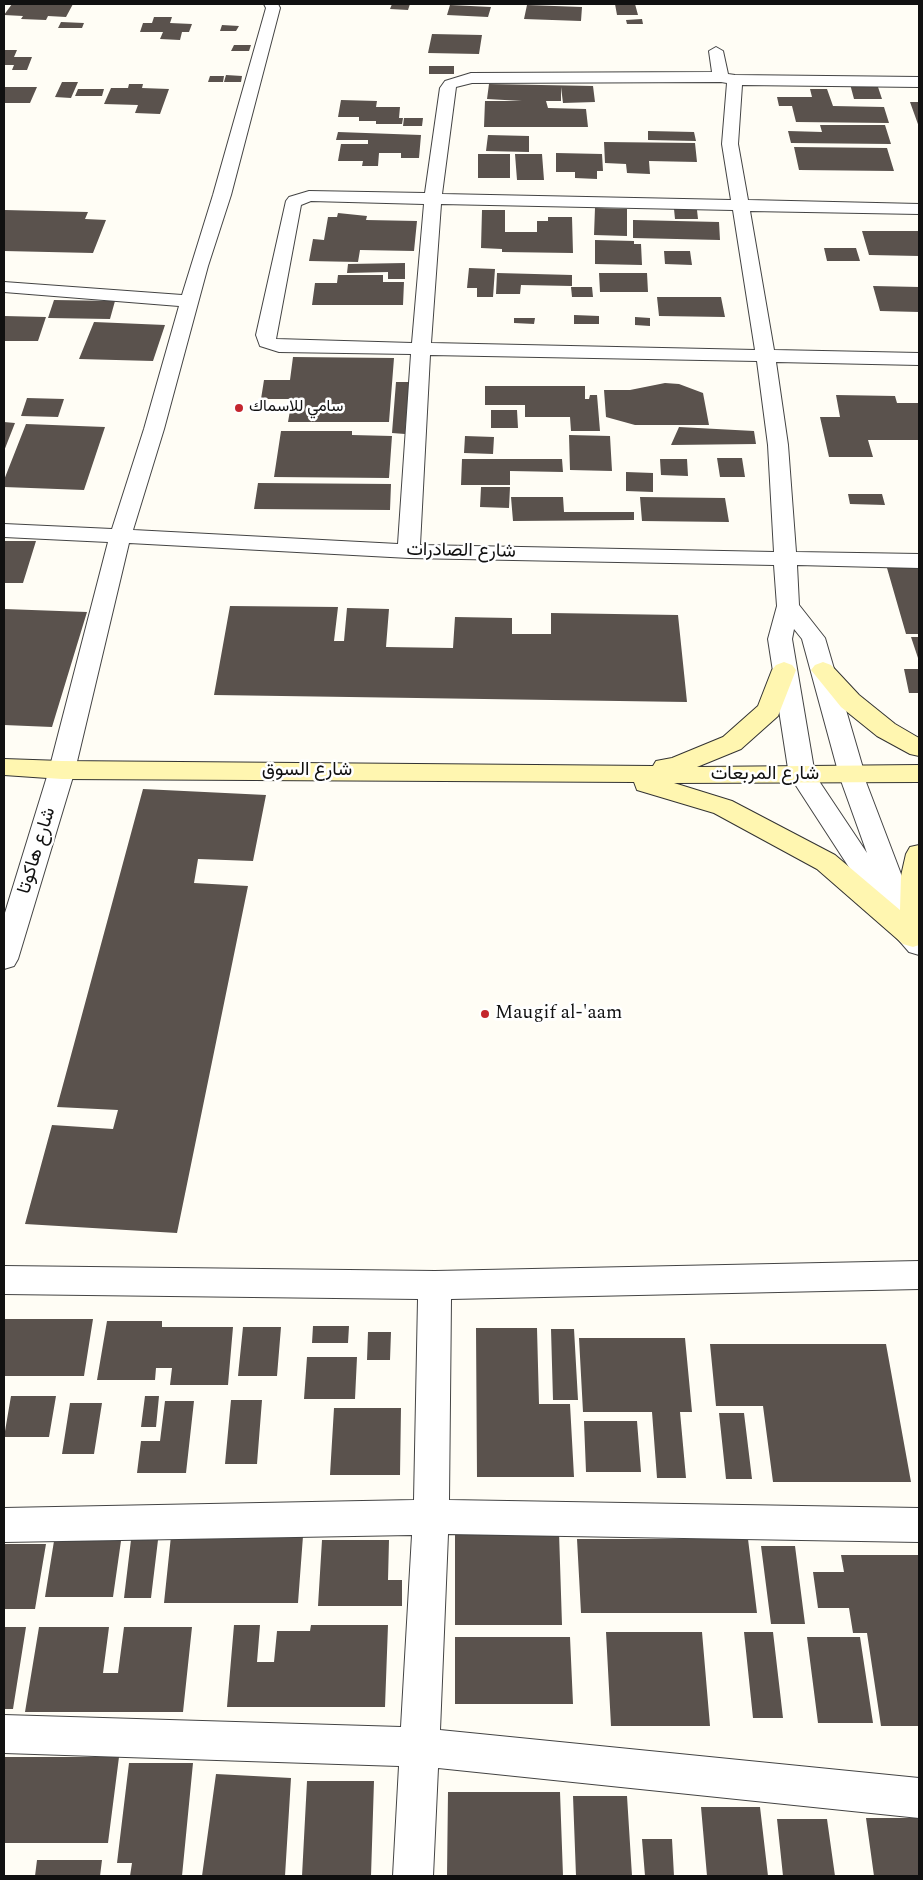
<!DOCTYPE html>
<html>
<head>
<meta charset="utf-8">
<style>
	body { margin:0 }
	#map { position:relative; width:923px; height:1880px; overflow:hidden; background:#fffdf5; font-family:Spectral,serif }
	canvas { display:block }
	.frame { position:absolute; inset:0; border:5px solid #111; pointer-events:none }
</style>
</head>
<body>
<div id="map">
<canvas width="923" height="1880"></canvas>
<div class="frame"></div>
</div>
<script>
const g = document.querySelector('canvas').getContext('2d');
g.lineJoin = 'round';
function paint(path, color) {
  g.fillStyle = color;
  g.fill(path, 'evenodd');
}
function shape(rows) {
  const path = new Path2D();
  for (const r of rows) {
    path.moveTo(r[0], r[1]);
    for (let i = 2; i < r.length; i += 2) path.lineTo(r[i], r[i + 1]);
  }
  return path;
}
function strokePath(path, color, width, dash) {
  g.strokeStyle = color;
  g.lineWidth = width;
  g.lineCap = dash ? 'butt' : 'round';
  g.setLineDash(dash || []);
  g.stroke(path);
}
function write(font, color, halo, rows, align = 'center') {
  g.font = font + ' Spectral,Vazirmatn,serif';
  g.lineWidth = 5;
  g.setLineDash([]);
  g.textBaseline = 'middle';
  g.strokeStyle = halo;
  g.fillStyle = color;
  for (const [text, x, y, turn = 0] of rows) {
    g.save();
    g.translate(x, y);
    g.rotate((+turn || 0) * Math.PI / 180);
    g.textAlign = isNaN(turn) ? turn : align;
    if (halo) g.strokeText(text, 0, 0);
    g.fillText(text, 0, 0);
    g.restore();
  }
}
const building = shape([
	[12,4,73,4,66,17,48,16,46,20,21,19,23,16,4,15],
	[392,4,410,4,408,10,390,9],
	[615,4,635,4,638,15,617,15],
	[450,5,491,7,488,17,447,15],
	[527,5,582,7,581,21,524,19],
	[154,17,172,17,170,23,192,24,189,32,182,32,180,40,160,39,163,32,140,32,143,23,152,23],
	[642,19,643,24,627,24,626,20],
	[61,22,84,23,82,28,58,28],
	[222,25,239,26,236,31,220,31],
	[432,34,482,35,479,54,428,53],
	[234,45,251,45,249,51,231,51],
	[4,50,17,50,14,57,32,57,27,70,12,70,14,65,4,65],
	[429,66,454,66,454,74,429,74],
	[226,75,242,76,241,82,224,82],
	[210,76,224,76,223,82,208,82],
	[62,82,78,82,71,98,55,97],
	[129,84,143,84,142,88,169,89,160,114,135,113,138,105,104,104,111,88,128,88],
	[489,84,593,86,595,102,563,103,561,87,561,101,546,101,548,108,586,109,588,127,484,127,485,101,522,101,487,99],
	[850,84,877,84,882,99,854,99],
	[4,87,37,87,30,103,4,103],
	[78,89,104,89,102,96,75,96],
	[810,89,827,89,833,106,884,107,889,123,796,122,792,106,779,106,777,97,812,97],
	[341,100,377,101,376,107,400,107,399,118,403,118,402,124,376,124,376,121,359,121,359,117,338,117],
	[910,102,919,102,919,127],
	[404,118,423,118,422,126,403,126],
	[820,125,885,125,891,144,791,143,788,131,822,132],
	[648,131,694,132,696,141,648,140],
	[338,132,421,135,419,158,401,158,401,153,379,153,378,166,362,166,363,161,338,161,341,144,368,144,368,140,336,140],
	[488,135,529,136,529,152,486,151],
	[604,142,695,143,697,162,649,161,650,174,627,173,626,164,605,163],
	[794,147,887,148,894,171,799,170],
	[556,153,602,154,603,171,597,171,597,179,575,178,575,172,556,172],
	[478,154,510,154,510,178,478,178],
	[515,154,542,154,544,180,517,180],
	[595,208,627,209,627,236,594,235],
	[674,209,697,210,698,219,675,219],
	[4,210,88,212,85,219,106,220,93,253,4,251],
	[482,210,505,210,505,232,537,232,537,221,548,221,548,217,572,217,573,253,502,252,502,249,481,248],
	[338,213,367,216,366,220,417,221,414,251,360,250,358,262,309,261,313,239,324,240,328,217,337,217],
	[633,220,719,222,720,240,633,238],
	[862,231,919,231,919,256,869,255],
	[595,240,634,241,634,244,641,244,642,265,595,264],
	[824,248,856,248,860,261,827,261],
	[664,251,690,251,692,265,665,264],
	[405,263,405,279,388,279,388,272,347,273,348,264],
	[469,268,495,269,493,297,477,297,477,288,467,288],
	[497,273,572,275,572,286,521,285,520,294,496,294],
	[599,273,647,273,648,292,600,292],
	[338,275,383,275,383,282,404,282,403,305,312,305,315,283,337,283],
	[873,286,919,287,919,312,880,311],
	[571,287,592,287,593,297,572,297],
	[657,297,721,297,725,317,659,316],
	[54,300,115,301,110,319,48,318],
	[574,315,599,316,599,324,574,324],
	[4,316,46,317,38,341,4,341],
	[635,317,650,318,650,326,635,325],
	[514,318,535,318,534,324,514,323],
	[94,322,165,325,153,361,79,359],
	[293,357,394,358,389,422,288,422,292,399,261,399,264,380,290,380],
	[396,382,409,382,405,434,392,433],
	[665,383,679,384,703,393,709,425,635,425,606,417,604,390,630,390],
	[485,386,585,386,585,399,589,399,590,395,597,395,600,431,571,431,570,417,525,417,525,405,485,405],
	[836,395,895,396,897,403,919,403,919,440,868,440,873,457,829,457,820,417,840,417],
	[27,398,64,399,58,417,21,416],
	[491,410,517,410,518,428,491,428],
	[4,422,15,423,4,451],
	[26,424,105,427,84,490,4,487,4,480],
	[679,427,754,431,756,444,671,445],
	[281,431,352,431,352,435,392,436,389,478,274,477],
	[569,435,610,436,612,471,570,470],
	[465,436,494,437,493,454,464,453],
	[717,458,742,458,745,477,720,477],
	[462,459,562,459,563,472,510,471,510,485,461,485],
	[660,459,687,459,688,476,661,475],
	[626,472,653,473,653,492,626,491],
	[258,483,391,484,390,510,254,509],
	[481,487,510,487,509,508,480,507],
	[848,494,882,494,885,505,850,504],
	[511,497,563,497,564,512,634,512,634,520,513,521],
	[640,497,725,498,729,522,642,521],
	[4,541,36,541,23,583,4,583],
	[887,568,919,568,919,634,906,634],
	[230,606,338,607,334,641,344,641,347,608,389,609,386,647,453,648,455,617,512,618,512,634,551,634,551,613,678,615,687,702,214,695],
	[4,609,87,612,52,727,4,725],
	[911,637,919,637,919,661],
	[904,669,919,669,919,693,909,693],
	[143,789,266,795,253,861,198,859,194,883,248,886,177,1233,25,1224,52,1125,113,1129,118,1110,57,1107],
	[4,1319,93,1319,84,1376,4,1376],
	[107,1321,162,1321,162,1327,233,1327,228,1385,170,1385,172,1368,156,1368,155,1380,97,1380],
	[313,1326,349,1326,348,1343,312,1343],
	[243,1327,281,1327,277,1376,238,1376],
	[476,1328,537,1328,539,1404,570,1404,574,1477,477,1477],
	[551,1329,574,1329,578,1400,553,1400],
	[368,1332,391,1332,390,1360,367,1360],
	[579,1338,685,1338,692,1412,680,1412,686,1478,657,1478,652,1412,583,1412],
	[710,1344,886,1344,911,1482,773,1482,763,1406,716,1406],
	[307,1357,357,1357,355,1399,304,1399],
	[11,1396,56,1396,49,1437,4,1437],
	[145,1396,159,1396,156,1427,141,1427],
	[231,1400,262,1400,257,1464,225,1464],
	[165,1401,194,1401,186,1473,137,1473,141,1441,160,1441],
	[70,1403,102,1403,94,1454,62,1454],
	[334,1408,401,1408,400,1475,330,1475],
	[719,1413,744,1413,752,1479,726,1479],
	[584,1421,637,1421,641,1472,586,1472],
	[455,1532,559,1532,562,1625,455,1625],
	[171,1536,303,1536,298,1603,164,1603],
	[577,1539,748,1539,757,1613,581,1613],
	[131,1540,158,1540,151,1598,124,1598],
	[322,1540,389,1540,388,1580,402,1580,402,1606,318,1606],
	[54,1541,121,1541,113,1597,45,1597],
	[4,1544,46,1544,35,1609,4,1609],
	[761,1546,795,1546,805,1624,771,1624],
	[841,1555,919,1555,919,1726,881,1726,867,1633,853,1633,849,1608,818,1608,813,1572,844,1572],
	[234,1625,260,1625,257,1662,274,1662,277,1631,310,1631,311,1625,388,1625,385,1707,227,1707],
	[4,1627,26,1627,13,1709,4,1709],
	[39,1627,109,1627,103,1673,118,1673,124,1627,192,1627,183,1712,25,1712],
	[606,1632,702,1632,710,1726,611,1726],
	[744,1632,773,1632,783,1718,753,1718],
	[455,1637,570,1637,573,1704,455,1704],
	[807,1637,860,1637,873,1723,818,1723],
	[4,1757,119,1757,108,1843,4,1843],
	[129,1763,193,1763,182,1876,130,1876,132,1863,117,1863],
	[216,1774,291,1778,285,1876,202,1876],
	[307,1781,374,1781,371,1876,302,1876],
	[448,1792,560,1792,563,1876,447,1876],
	[573,1796,627,1796,632,1876,576,1876],
	[701,1807,760,1807,768,1876,707,1876],
	[866,1818,919,1818,919,1876,874,1876],
	[777,1819,827,1819,835,1876,783,1876],
	[642,1839,672,1839,674,1876,645,1876],
	[37,1860,102,1860,100,1876,35,1876]
]);
const minor = shape([
	[264,4,278,4,280,8,231,195,208,266,164,429,133,530,398,544,411,354,279,352,260,346,256,335,286,201,289,197,309,191,425,193,440,88,445,81,471,73,712,72,709,51,716,47,723,51,728,74,735,75,919,77,919,87,742,85,738,144,748,200,919,204,919,214,750,211,774,350,919,353,919,365,776,362,788,445,796,552,919,554,919,568,797,565,799,605,825,638,865,775,861,781,852,784,843,781,839,775,802,639,794,629,792,639,815,775,811,781,802,784,793,781,789,775,768,639,777,606,774,565,409,558,129,543,75,770,18,959,14,966,4,969,4,916,49,770,108,542,4,537,4,524,112,529,144,429,179,306,4,292,4,282,182,295,213,195,266,8,264,4],
	[721,82,727,83,722,144,731,200,442,194,456,87,472,83,721,82],
	[311,201,424,204,412,343,276,339,301,205,311,201],
	[441,204,733,210,755,350,431,343,441,204],
	[430,355,757,361,768,445,774,552,420,545,430,355],
	[919,1261,919,1289,451,1299,449,1500,919,1508,919,1542,448,1534,440,1730,919,1778,919,1818,438,1768,433,1876,393,1876,399,1766,4,1753,4,1715,401,1727,412,1535,4,1542,4,1508,414,1500,418,1299,4,1294,4,1266,435,1271,919,1261]
]);
const tertiary = shape([
	[802,766,811,769,867,853,839,775,843,769,852,766,861,769,901,874,906,896,901,903,919,927,919,955,909,952,889,929,793,781,789,775,793,769,802,766]
]);
const secondary = shape([
	[784,662,792,665,796,670,778,716,741,749,697,767,919,765,919,782,674,783,732,801,835,855,900,910,901,876,906,854,910,847,919,845,919,945,913,947,903,944,817,869,714,813,637,790,634,782,62,779,4,775,4,759,62,761,653,766,656,761,672,758,723,737,758,706,772,670,776,665,784,662],
	[823,662,831,665,859,695,895,724,919,738,919,756,910,754,877,736,841,707,811,670,815,665,823,662]
]);
const markers = [
	[239,408,5,"#c4262e"],
	[485,1014,5,"#c4262e"]
];
const farPoinames = [
	["سامي للاسماك",249,408]
];
const streetNames = [
	["شارع الصادرات",461,552,1],
	["شارع السوق",307,771],
	["شارع المربعات",765,775],
	["شارع هاكوتا",38,851,-73]
];
const poiNames = [
	["Maugif al-'aam",495,1014]
];
paint(building, '#5a524d');
strokePath(minor, '#444', 2);
strokePath(tertiary, '#444', 2);
strokePath(secondary, '#333', 2);
paint(minor, '#fff');
paint(tertiary, '#fff');
paint(secondary, '#fff6b0');
for (const [x, y, r, color] of markers) {
  const dot = new Path2D();
  dot.arc(x, y, r, 0, 2 * Math.PI);
  g.fillStyle = color;
  g.fill(dot);
  strokePath(dot, '#fff', 2);
}
write('16px', '#111', '#fff', farPoinames, 'left');
write('19px', '#111', '#fff', streetNames);
write('19px', '#111', '#fff', poiNames, 'left');
</script>
</body>
</html>
